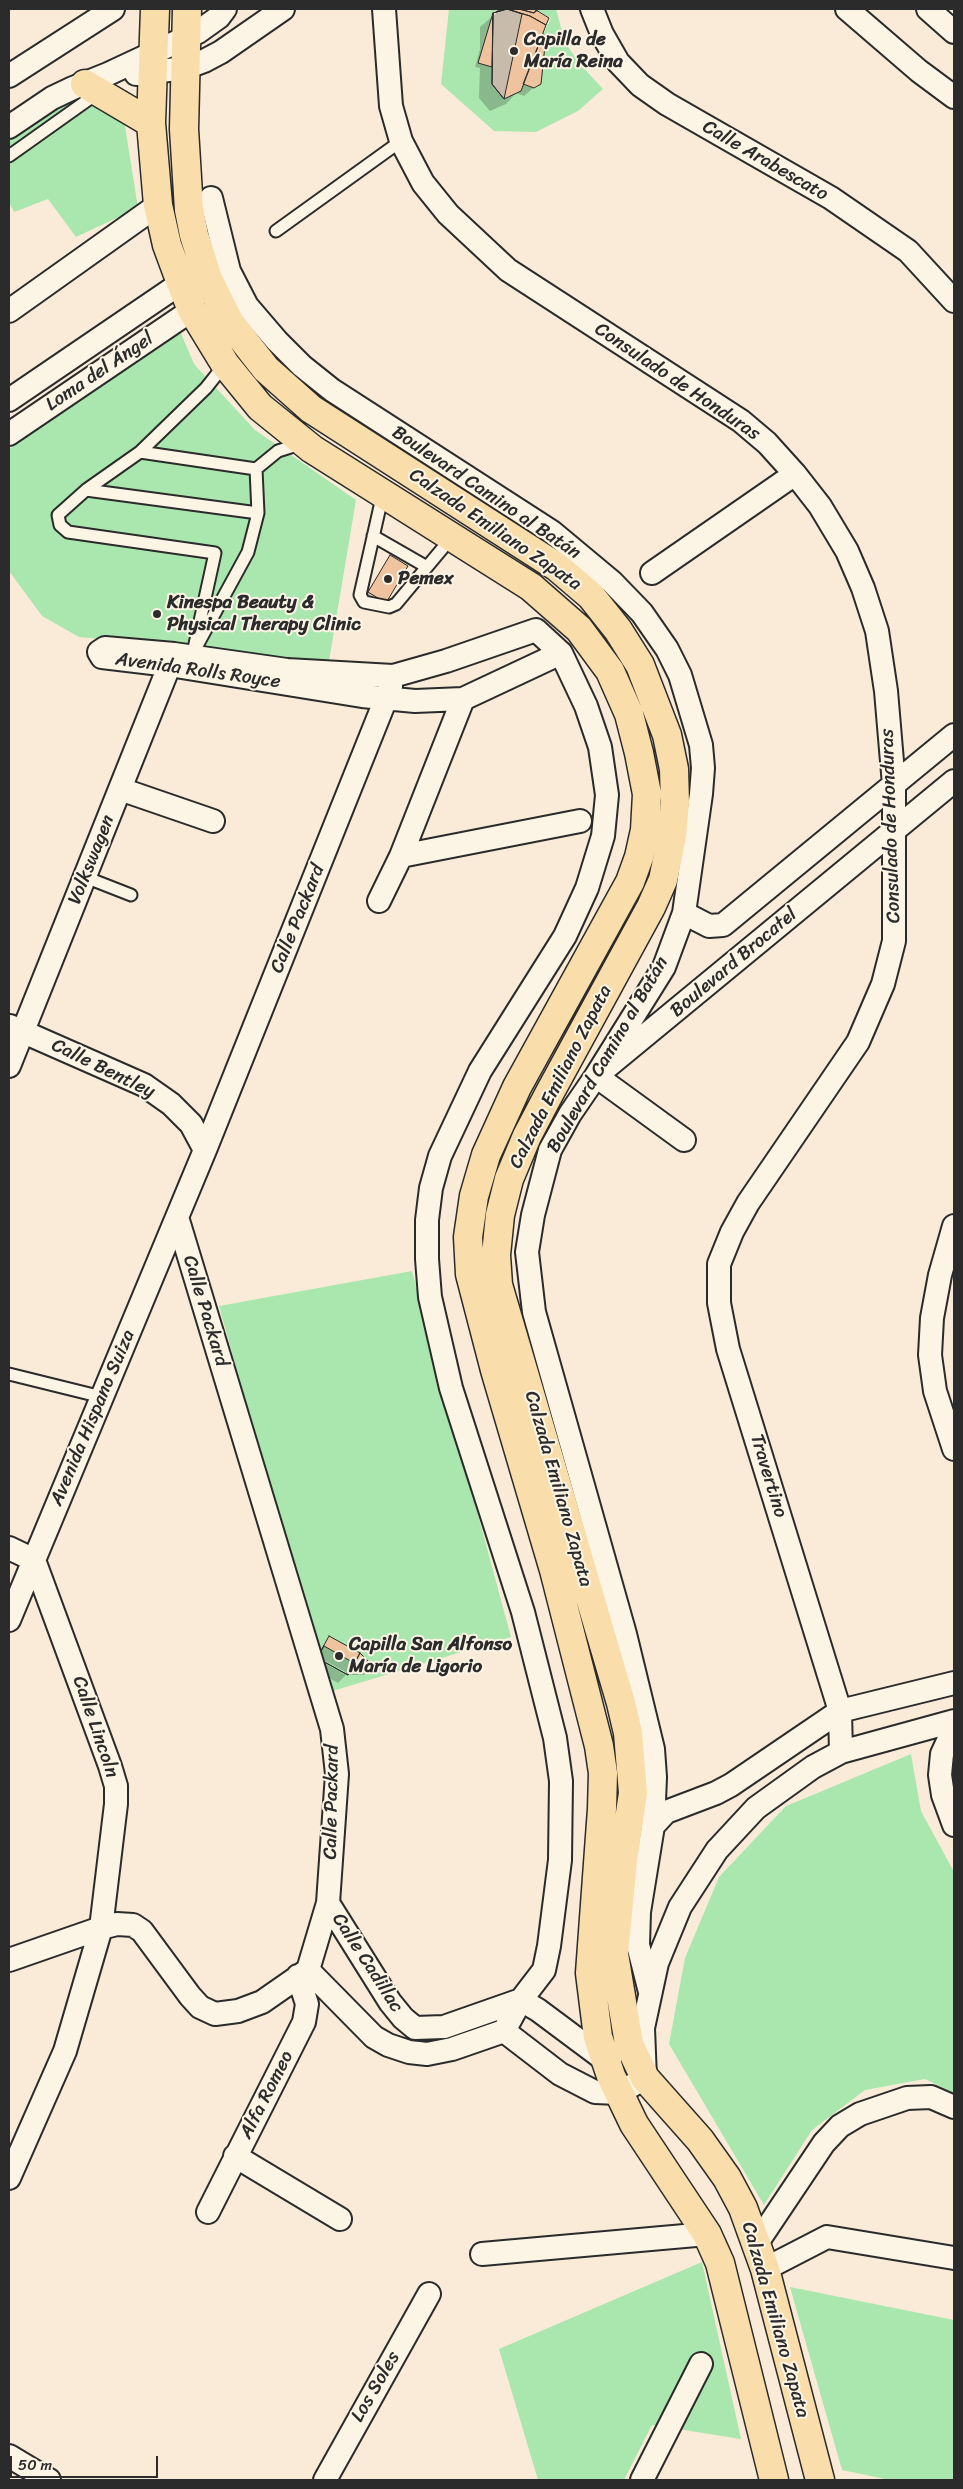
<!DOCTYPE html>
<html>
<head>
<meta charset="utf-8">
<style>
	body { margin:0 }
	#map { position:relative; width:963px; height:2489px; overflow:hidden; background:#f9ebd7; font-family:Sriracha,sans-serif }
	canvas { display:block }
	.frame { position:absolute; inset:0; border:10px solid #2b2b2b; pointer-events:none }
	.scale { position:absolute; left:10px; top:2456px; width:148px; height:22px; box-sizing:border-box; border:2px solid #2b2b2b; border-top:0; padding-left:6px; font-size:15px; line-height:18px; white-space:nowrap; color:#2b2b2b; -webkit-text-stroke:4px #fcf5e5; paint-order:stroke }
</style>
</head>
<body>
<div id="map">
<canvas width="963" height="2489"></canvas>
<div class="frame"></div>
<div class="scale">50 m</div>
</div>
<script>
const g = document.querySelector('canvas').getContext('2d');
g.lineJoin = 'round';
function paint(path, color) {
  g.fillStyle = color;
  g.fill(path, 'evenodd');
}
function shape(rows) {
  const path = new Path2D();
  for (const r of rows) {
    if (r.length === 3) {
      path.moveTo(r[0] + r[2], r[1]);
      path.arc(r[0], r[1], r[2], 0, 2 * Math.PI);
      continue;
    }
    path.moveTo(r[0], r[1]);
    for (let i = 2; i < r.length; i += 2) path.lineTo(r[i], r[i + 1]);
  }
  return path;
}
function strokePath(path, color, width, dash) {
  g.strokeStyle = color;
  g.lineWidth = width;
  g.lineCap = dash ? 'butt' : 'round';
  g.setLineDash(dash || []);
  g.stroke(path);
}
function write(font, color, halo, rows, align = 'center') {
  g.font = font + ' Sriracha,sans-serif';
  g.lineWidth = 4;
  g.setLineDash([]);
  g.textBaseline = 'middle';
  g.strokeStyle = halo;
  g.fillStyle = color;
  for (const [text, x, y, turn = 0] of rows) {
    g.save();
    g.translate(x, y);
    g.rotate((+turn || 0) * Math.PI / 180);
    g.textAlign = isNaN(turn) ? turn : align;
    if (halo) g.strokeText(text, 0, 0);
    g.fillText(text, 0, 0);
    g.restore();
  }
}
const green = shape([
	[449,9,498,9,493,13,478,62,492,67,492,84,504,99,520,91,523,84,534,88,541,84,543,34,551,18,536,10,539,9,556,9,565,42,579,63,603,89,578,111,536,132,494,131,441,84],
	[64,95,101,96,124,120,138,208,76,237,48,199,14,212,9,203,9,133],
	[180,331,194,364,255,430,356,500,329,661,79,637,42,616,9,571,9,449],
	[412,1271,511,1637,326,1693,219,1306],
	[911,1754,921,1811,954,1872,954,2093,925,2079,865,2090,812,2130,764,2205,669,2044,685,1958,719,1877,786,1806],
	[702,2262,741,2439,652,2425,624,2480,538,2480,499,2349],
	[790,2287,954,2320,954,2480,890,2480,842,2470]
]);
const shadow = shape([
	[501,9,538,9,536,12,541,35,545,37,539,83,524,96,516,93,506,104,490,111,479,98,480,68,475,67,480,49,480,27],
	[390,557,385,602,365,597,386,561],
	[329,1638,359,1654,368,1662,368,1671,364,1675,346,1675,346,1672,316,1656],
	[314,1658,346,1675,338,1683,310,1667]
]);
const building = shape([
	[500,9,519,9,534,13,536,10,549,18,546,25,530,16,507,9,496,12,500,9],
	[507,9,530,16,546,25,521,91,504,99,492,84,493,13,507,9],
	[507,9,522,14,504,99,492,84,493,13,507,9],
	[519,9,539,9,534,13,519,9],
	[493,13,492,67,478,63,493,13],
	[543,34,546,36,541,84,534,88,523,84,543,34],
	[390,555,408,566,386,603,368,592,390,555],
	[329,1636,360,1653,348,1675,317,1658,329,1636],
	[324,1646,354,1663,348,1675,317,1658,324,1646],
	[360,1653,369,1662,369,1671,350,1672,360,1653],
	[364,1666,5],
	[364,1667,4.5]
]);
const service = shape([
	[9,156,99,92],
	[276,231,401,141],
	[225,364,206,388,140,452,86,490,58,515,60,525,68,532,215,553,193,653,248,552,258,513,256,469],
	[140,452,256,469,278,451,303,443],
	[86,490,258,513],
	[383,493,360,595,364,602,389,607,396,604,452,537],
	[373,536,427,567],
	[85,877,131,895],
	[9,1374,102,1397]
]);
const minor = shape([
	[384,9,391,106,401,141,423,183,448,214,508,270,741,421,767,443,795,474,820,506,847,551,863,588,877,631,886,691,894,785,894,941,883,984,858,1042,748,1203,732,1232,719,1264,719,1303,728,1349,840,1711,841,1752],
	[592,9,602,34,618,62,640,85,667,104,831,198,908,251,954,301],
	[847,9,919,71,954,97],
	[928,9,954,32],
	[136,74,185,68,204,61,221,52,283,9],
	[9,76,113,9],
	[9,127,52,98,73,88,108,74,198,32,219,17,225,9],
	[211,198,229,271,247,306,277,341,302,366,332,390,552,532,612,582,642,613,667,649,680,675,701,745,703,768,701,794,684,913,664,967,596,1076,570,1114,550,1150,533,1215,527,1252,534,1312,625,1634,653,1749,655,1777,653,1826,639,1912,638,1945,650,1992],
	[9,311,158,205],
	[9,400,181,283],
	[9,434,192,310],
	[652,573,795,474],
	[120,789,213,821],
	[401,856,580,821],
	[379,901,401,856,463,699],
	[684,913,709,926,723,925,954,735],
	[10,1026,144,1085,171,1104,191,1124,205,1150],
	[9,1066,174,654],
	[684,1140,596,1076,954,781],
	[177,1217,332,1729,337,1774,328,1903,308,1970],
	[954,1226,940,1275,932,1318,930,1355,935,1391,954,1449],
	[9,1548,34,1560,110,1766,116,1786,116,1804,101,1928,65,2051,9,2178],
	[9,1620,205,1150,391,686],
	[954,1728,942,1754,940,1775,943,1795,954,1825],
	[653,1826,666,1812,716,1793,731,1785,840,1711,954,1683],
	[328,1903,390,2002,403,2018,415,2028,444,2027,521,2000],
	[9,1960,101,1928,117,1924,133,1925,142,1931,190,1996,200,2007,215,2014,238,2011,262,2002,308,1970],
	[308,1970,374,2037,388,2045,409,2052,427,2054,452,2049,504,2031],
	[521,2000,538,2010,605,2060,611,2056],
	[504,2031,521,2000,544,1970,549,1946,560,1860,561,1781,555,1738,523,1612,451,1388,430,1297,427,1259,427,1220,431,1188,440,1156,480,1071,565,936,587,888,603,836,607,795,600,747,586,706,561,653,536,630,446,661,393,676,287,670,174,654,105,648,99,652,102,657,169,665,362,696,415,701,463,699,561,653],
	[504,2031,560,2074,595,2092,619,2093,645,2078,643,2028,657,1963,680,1907,717,1850,756,1808,813,1767,841,1752,954,1721],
	[235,2156,340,2219],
	[208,2212,304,2022,307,2004,298,1976],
	[757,2243,824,2143,840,2126,860,2114,907,2098,931,2097,954,2107],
	[482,2254,707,2234],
	[765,2269,827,2237,954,2258],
	[9,2456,49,2480],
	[325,2480,429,2294],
	[642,2480,701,2364]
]);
const primary = shape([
	[155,9,151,123,158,205,167,245,181,283,192,310,225,364,260,407,312,449,531,587,579,629,610,671,629,714,639,753,647,794,645,830,639,857,630,882,517,1087,486,1155,474,1196,468,1237,470,1274,495,1370,554,1570,599,1746,603,1773,602,1809,590,1973,598,2037,611,2076,634,2124,707,2234,720,2263,774,2480],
	[187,9,184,129,189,210,194,235,208,279,230,323,266,369,311,409,557,567,591,596,618,630,640,665,667,735,674,769,675,802,672,836,663,880,651,907,549,1094,527,1136,509,1179,500,1215,496,1255,498,1285,621,1703,628,1733,633,1793,623,1860,614,1954,629,2044,645,2078,700,2140,727,2178,743,2208,765,2269,820,2480],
	[85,84,151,123]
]);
const markers = [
	[514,51,5,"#2b2b2b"],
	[388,579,5,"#2b2b2b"],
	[157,614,5,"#2b2b2b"],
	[339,1656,5,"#2b2b2b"]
];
const poiNames = [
	["Capilla de",524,40],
	["María Reina",524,62],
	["Pemex",398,579],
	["Kinespa Beauty &",167,603],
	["Physical Therapy Clinic",167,625],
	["Capilla San Alfonso",349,1645],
	["María de Ligorio",349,1667]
];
const streetNames = [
	["Calle Arabescato",765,161,30],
	["Loma del Ángel",100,372,-34],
	["Consulado de Honduras",677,382,34],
	["Boulevard Camino al Batán",486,493,34],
	["Calzada Emiliano Zapata",495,530,34],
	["Avenida Rolls Royce",198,671,8],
	["Consulado de Honduras",891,826,-92],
	["Volkswagen",92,860,-68],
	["Calle Packard",298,919,-68],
	["Boulevard Brocatel",734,963,-40],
	["Boulevard Camino al Batán",608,1055,-60],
	["Calle Bentley",103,1069,26],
	["Calzada Emiliano Zapata",561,1077,-63],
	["Calle Packard",205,1311,73],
	["Avenida Hispano Suiza",93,1418,-67],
	["Travertino",768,1476,73],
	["Calzada Emiliano Zapata",558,1489,74],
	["Calle Lincoln",95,1727,71],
	["Calle Packard",332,1802,-89],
	["Calle Cadillac",367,1963,57],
	["Alfa Romeo",267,2095,-63],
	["Calzada Emiliano Zapata",775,2320,74],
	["Los Soles",376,2387,-60]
];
paint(green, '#aae7ae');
paint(shadow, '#0003');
paint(building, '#efc39e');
strokePath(building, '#2b2b2b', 1);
strokePath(service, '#2b2b2b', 15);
strokePath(minor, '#2b2b2b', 26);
strokePath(primary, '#2b2b2b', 31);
strokePath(service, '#fcf5e5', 11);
strokePath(minor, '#fcf5e5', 22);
strokePath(primary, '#f9deab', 28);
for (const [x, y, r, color] of markers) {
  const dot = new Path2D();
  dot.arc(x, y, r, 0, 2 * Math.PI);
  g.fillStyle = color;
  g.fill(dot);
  strokePath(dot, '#fcf5e5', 2);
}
write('bold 19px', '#2b2b2b', '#fcf5e5', poiNames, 'left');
write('19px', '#2b2b2b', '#fcf5e5', streetNames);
</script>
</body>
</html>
